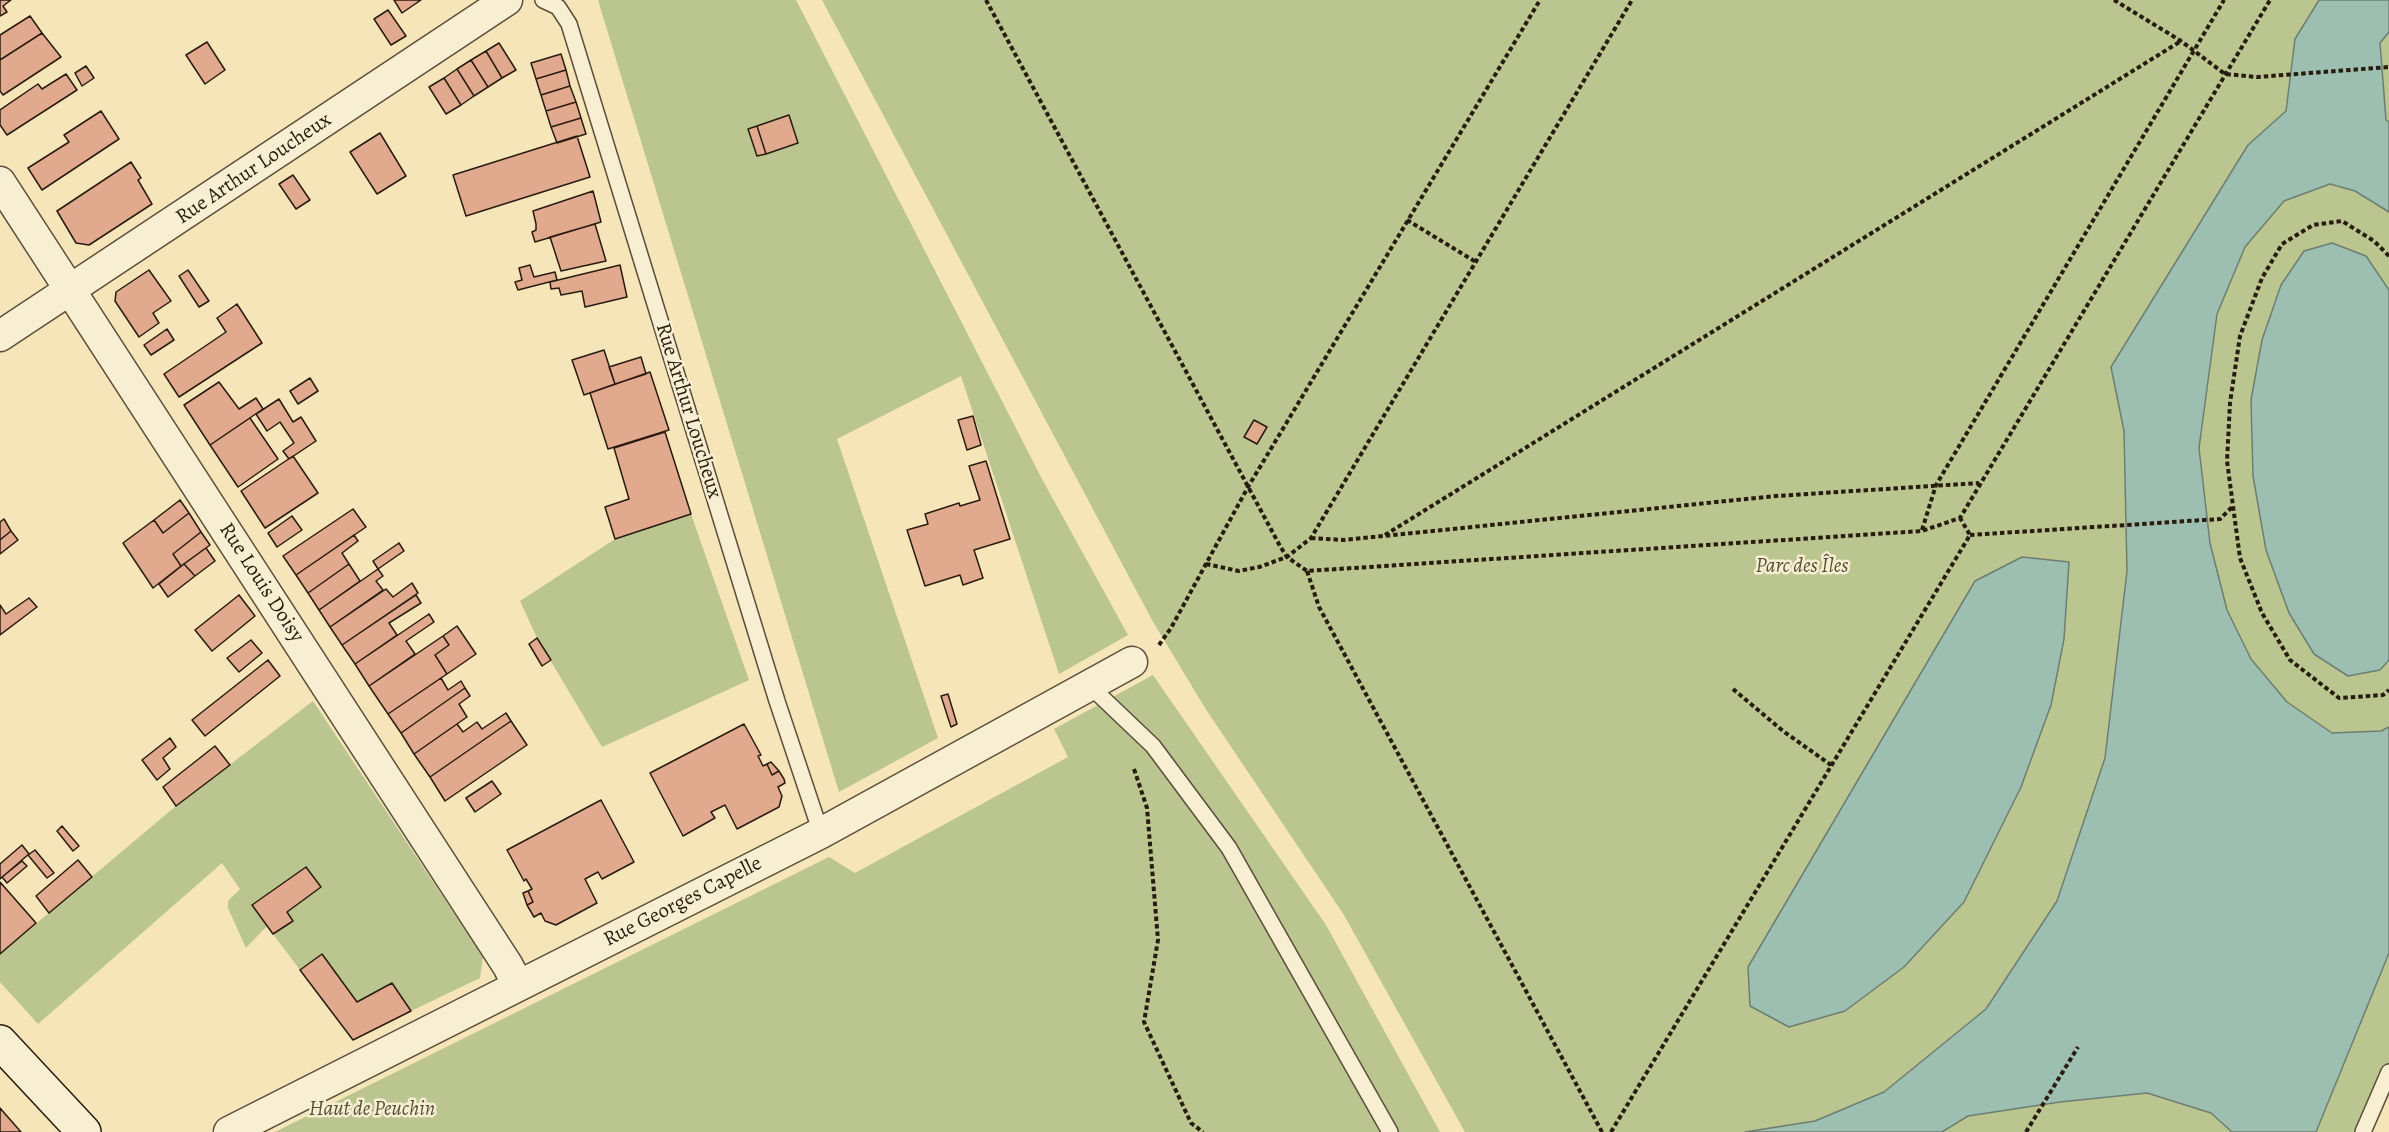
<!DOCTYPE html>
<html>
<head>
<meta charset="utf-8">
<style>
	body { margin:0 }
	canvas { display:block; background:#f5e5b9 }
</style>
</head>
<body>
<canvas width="2389" height="1132"></canvas>
<script>
const g = document.querySelector('canvas').getContext('2d');
g.lineJoin = 'round';
function paint(path, color) {
  g.fillStyle = color;
  g.fill(path, 'evenodd');
}
function shape(rows) {
  const path = new Path2D();
  for (const r of rows) {
    path.moveTo(r[0], r[1]);
    for (let i = 2; i < r.length; i += 2) path.lineTo(r[i], r[i + 1]);
  }
  return path;
}
function strokePath(path, color, width, dash) {
  g.strokeStyle = color;
  g.lineWidth = width;
  g.lineCap = dash ? 'butt' : 'round';
  g.setLineDash(dash || []);
  g.stroke(path);
}
function write(font, color, halo, rows, align = 'center') {
  g.font = font + ' Alegreya,serif';
  g.lineWidth = 5;
  g.setLineDash([]);
  g.textBaseline = 'middle';
  g.strokeStyle = halo;
  g.fillStyle = color;
  for (const [text, x, y, turn = 0] of rows) {
    g.save();
    g.translate(x, y);
    g.rotate((+turn || 0) * Math.PI / 180);
    g.textAlign = isNaN(turn) ? turn : align;
    if (halo) g.strokeText(text, 0, 0);
    g.fillText(text, 0, 0);
    g.restore();
  }
}
const green = shape([
	[598,0,796,0,1042,479,1128,635,1059,674,961,376,837,439,938,738,839,792],
	[822,0,2389,0,2389,1072,2363,1132,1465,1132,1344,915,1205,708,1152,620],
	[691,514,749,680,602,747,537,638,520,601,615,539],
	[1153,675,1326,925,1440,1132,275,1132,829,857,855,873,1068,757,1054,729],
	[313,701,483,957,480,978,411,1011,392,984,357,1002,322,954,300,970,273,934,293,921,287,912,320,887,306,867,252,905,267,926,246,948,228,908,228,901,240,889,222,863,38,1024,0,982,0,954,176,806]
]);
const water = shape([
	[2319,0,2389,0,2389,32,2380,43,2386,120,2389,122,2389,212,2355,191,2330,184,2284,201,2245,247,2217,314,2199,448,2210,543,2227,610,2251,659,2287,702,2332,733,2381,731,2389,727,2389,953,2316,1132,2232,1132,2211,1113,2147,1093,2060,1102,1968,1116,1942,1132,1745,1132,1815,1121,1884,1092,1986,1009,2057,901,2105,758,2127,571,2124,431,2111,367,2248,145,2286,111,2295,39,2319,0],
	[2332,243,2366,256,2389,290,2389,660,2380,670,2348,676,2314,654,2289,613,2266,550,2253,476,2251,400,2262,340,2281,285,2304,251,2332,243],
	[2022,557,2069,562,2064,639,2051,705,2021,787,1964,902,1904,967,1845,1011,1789,1027,1750,1006,1748,967,1975,581,2022,557]
]);
const building = shape([
	[0,0,11,0,3,6,7,12,0,16,0,0],
	[394,0,421,0,402,13,394,0],
	[388,10,406,36,391,45,374,19,388,10],
	[30,16,42,33,0,60,0,35,30,16],
	[42,33,61,57,3,95,0,91,0,60,42,33],
	[207,42,225,70,205,84,186,55,207,42],
	[499,43,516,70,502,78,486,51,499,43],
	[486,51,502,78,488,87,471,60,486,51],
	[561,54,566,70,536,79,531,63,561,54],
	[471,60,488,87,474,96,457,69,471,60],
	[86,66,94,78,82,86,75,73,86,66],
	[457,69,474,96,461,105,444,78,457,69],
	[566,70,570,86,541,95,536,79,566,70],
	[66,74,77,90,7,135,0,125,0,110,38,84,42,89,66,74],
	[444,78,461,105,446,114,429,87,444,78],
	[570,86,576,102,546,111,541,95,570,86],
	[576,102,581,118,551,127,546,111,576,102],
	[101,111,119,139,42,190,28,168,69,142,64,135,101,111],
	[789,115,798,143,766,154,757,126,789,115],
	[581,118,586,134,557,143,551,127,581,118],
	[757,126,766,154,757,156,748,129,757,126],
	[380,133,406,176,377,194,350,152,380,133],
	[577,136,590,177,466,216,453,175,577,136],
	[131,162,141,178,138,180,152,204,89,245,76,243,57,211,131,162],
	[293,175,310,200,296,209,279,184,293,175],
	[593,191,601,222,535,242,532,232,536,230,536,224,533,211,593,191],
	[595,224,606,261,561,271,550,237,595,224],
	[530,265,534,277,555,272,557,280,518,290,515,282,522,280,519,268,530,265],
	[620,265,627,297,585,307,582,291,561,295,559,288,551,289,550,282,620,265],
	[149,270,171,301,153,313,159,323,139,337,115,301,116,292,149,270],
	[188,270,209,301,199,307,179,276,188,270],
	[237,304,262,343,179,397,164,374,226,332,217,318,237,304],
	[167,329,174,340,151,355,144,345,167,329],
	[604,350,615,384,584,395,572,360,604,350],
	[641,357,646,374,615,384,609,367,641,357],
	[650,372,669,430,608,449,590,393,650,372],
	[310,378,318,391,298,404,290,391,310,378],
	[219,382,239,409,256,398,263,409,210,445,184,405,219,382],
	[279,399,293,422,301,417,316,441,289,459,283,451,294,443,280,422,267,431,256,414,279,399],
	[973,416,981,445,967,450,958,420,973,416],
	[250,418,278,459,238,487,210,445,250,418],
	[1254,420,1267,427,1257,444,1244,437,1254,420],
	[665,432,691,514,615,539,605,507,629,499,614,448,665,432],
	[293,456,318,493,265,528,241,491,293,456],
	[986,461,1010,539,974,550,983,578,963,585,960,575,925,586,907,530,928,524,925,514,959,503,960,506,980,500,969,466,986,461],
	[180,500,189,513,163,533,154,520,180,500],
	[353,509,366,527,296,575,283,556,353,509],
	[189,513,201,532,173,554,181,566,153,588,123,543,154,520,163,533,189,513],
	[292,516,302,530,277,547,268,533,292,516],
	[4,519,11,531,0,540,0,522,4,519],
	[11,531,18,540,0,554,0,540,11,531],
	[201,532,210,545,181,566,173,554,201,532],
	[354,535,358,541,342,553,349,564,308,593,296,575,354,535],
	[399,543,404,551,378,569,373,561,399,543],
	[206,548,215,561,195,576,184,564,206,548],
	[184,564,195,576,168,597,159,584,184,564],
	[349,564,360,581,319,610,308,593,349,564],
	[378,569,383,576,376,581,383,590,330,627,319,610,378,569],
	[412,583,418,593,342,645,330,627,386,589,393,597,412,583],
	[239,595,255,616,212,651,195,630,239,595],
	[416,595,421,603,389,623,397,635,355,664,342,645,416,595],
	[29,598,37,607,0,635,0,605,6,614,29,598],
	[429,614,434,622,406,641,415,654,369,686,355,664,429,614],
	[457,626,476,654,447,674,435,655,449,645,443,636,457,626],
	[443,636,449,645,435,655,447,674,388,714,369,686,443,636],
	[537,638,551,660,542,666,529,644,537,638],
	[251,640,262,653,239,672,227,658,251,640],
	[268,660,280,676,205,736,192,720,268,660],
	[441,678,448,690,461,681,465,688,401,733,388,714,441,678],
	[465,688,470,696,459,704,467,717,414,754,401,733,465,688],
	[948,694,957,724,951,727,941,696,948,694],
	[506,713,511,721,430,777,414,754,457,724,463,732,477,722,482,729,506,713],
	[511,721,527,745,445,801,430,777,511,721],
	[744,724,761,755,758,756,763,766,767,764,772,775,779,771,784,779,785,783,778,787,782,796,779,807,737,829,725,805,711,812,715,818,683,836,650,773,744,724],
	[170,738,176,747,163,758,170,769,157,780,142,760,170,738],
	[215,746,230,765,176,806,163,787,215,746],
	[771,762,779,771,772,775,767,764,771,762],
	[492,781,501,794,475,812,466,798,492,781],
	[601,800,634,862,602,879,598,872,585,879,597,903,556,925,545,921,541,913,534,917,527,905,533,902,528,891,532,889,526,879,524,881,507,850,601,800],
	[62,826,79,846,73,851,57,831,62,826],
	[22,845,29,854,0,879,0,864,22,845],
	[35,850,54,873,47,878,28,855,35,850],
	[78,860,92,877,49,913,36,896,78,860],
	[22,861,27,866,7,883,2,877,22,861],
	[306,867,321,887,287,912,293,921,273,934,252,905,306,867],
	[0,882,36,923,0,954,0,882],
	[528,891,533,902,527,905,523,893,528,891],
	[322,954,357,1002,392,983,411,1011,353,1040,300,970,322,954],
	[0,1108,21,1132,0,1132,0,1108]
]);
const path = shape([
	[986,0,1280,546,1287,557,1307,571,1922,531,1960,518,2270,0],
	[2114,0,2181,41,2225,74,2257,77,2389,67],
	[1407,220,1476,262],
	[2389,256,2374,241,2342,221,2313,225,2282,244,2262,278,2240,336,2230,403,2227,461,2240,558,2262,613,2290,660,2339,698,2383,695,2389,690],
	[1922,530,1936,485,2224,0],
	[1385,535,2181,41],
	[1970,535,2220,519,2232,507],
	[1311,538,1344,540,1776,496,1979,483],
	[1206,564,1239,571,1259,567,1287,557,1311,538,1632,0],
	[1307,571,1319,607,1602,1132],
	[1159,645,1171,628,1248,487,1540,0],
	[1733,689,1783,731,1831,765],
	[1134,769,1147,808,1158,940,1144,1022,1191,1123,1203,1132],
	[1611,1132,1970,535,1960,518],
	[2026,1132,2078,1047]
]);
const lane = shape([
	[543,0,558,7,569,24,777,701,821,833],
	[1090,686,1153,746,1229,848,1390,1132],
	[2363,1132,2389,1072]
]);
const street = shape([
	[0,182,508,966,518,986],
	[0,336,507,0],
	[229,1132,821,833,1132,662]
]);
const secondary = shape([
	[0,1042,84,1132]
]);
const streetNames = [
	["Rue Arthur Loucheux",254,169,-34],
	["Rue Arthur Loucheux",688,411,73],
	["Rue Louis Doisy",261,583,57],
	["Rue Georges Capelle",683,902,-27]
];
const parkNames = [
	["Parc des Îles",1802,567],
	["Haut de Peuchin",372,1110]
];
paint(green, '#bac590');
paint(water, '#9cbfb1');
strokePath(water, '#6e7e70', 1.5);
paint(building, '#e1a98d');
strokePath(building, '#281c0f', 1.5);
strokePath(lane, '#5b4e3a', 18);
strokePath(street, '#5b4e3a', 33);
strokePath(secondary, '#281c0f', 36);
strokePath(path, '#281c0f', 4, [4.5, 3]);
strokePath(lane, '#f8eed2', 15);
strokePath(street, '#f8eed2', 30);
strokePath(secondary, '#f8eed2', 33);
write('21px', '#281c0f', '#f8eed2', streetNames);
write('italic 21px', '#544f36', '#f8eed2', parkNames);
</script>
</body>
</html>
